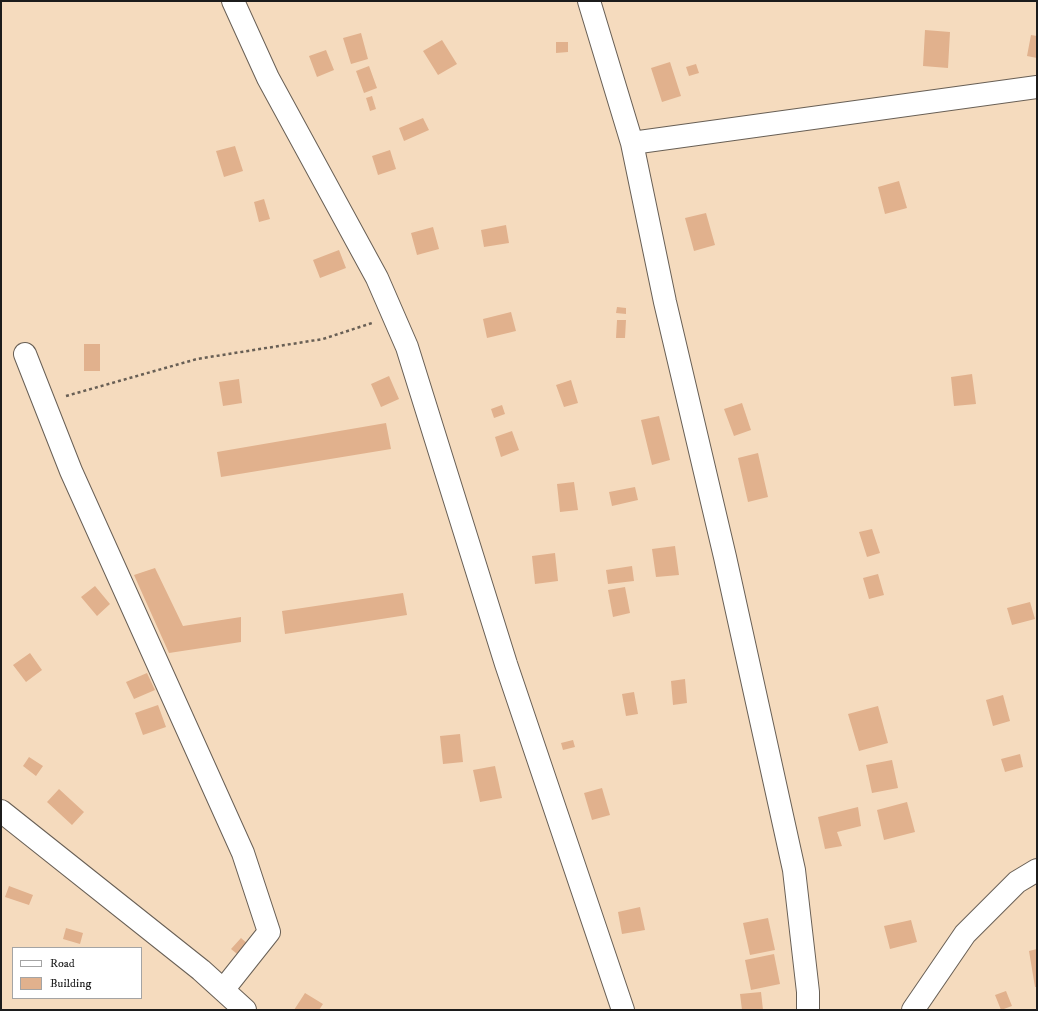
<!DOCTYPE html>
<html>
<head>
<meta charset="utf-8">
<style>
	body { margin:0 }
	#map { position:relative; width:1038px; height:1011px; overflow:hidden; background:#f5dbbe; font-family:"IM FELL DW Pica",serif }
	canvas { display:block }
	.frame { position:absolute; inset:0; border:2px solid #1c1c1c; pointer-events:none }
	.legend { position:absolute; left:12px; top:947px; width:130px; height:52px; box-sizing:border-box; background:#fff; border:1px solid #a4a4a4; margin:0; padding:5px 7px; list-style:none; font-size:12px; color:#1c1c1c }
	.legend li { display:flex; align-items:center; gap:8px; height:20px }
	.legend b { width:20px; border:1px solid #a4a4a4 }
</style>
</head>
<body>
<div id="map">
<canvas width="1038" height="1011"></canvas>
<div class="frame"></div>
<ul class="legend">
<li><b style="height:5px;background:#fff"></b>Road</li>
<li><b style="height:11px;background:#e1b18d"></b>Building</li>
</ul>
</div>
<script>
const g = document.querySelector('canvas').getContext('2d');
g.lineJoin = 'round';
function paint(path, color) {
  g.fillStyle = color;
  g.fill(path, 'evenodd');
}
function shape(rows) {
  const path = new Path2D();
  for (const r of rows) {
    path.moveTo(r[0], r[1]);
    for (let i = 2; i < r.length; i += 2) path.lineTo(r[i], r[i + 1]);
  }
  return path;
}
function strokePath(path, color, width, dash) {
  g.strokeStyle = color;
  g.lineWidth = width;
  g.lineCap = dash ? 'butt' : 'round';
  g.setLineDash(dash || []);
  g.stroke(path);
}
const building = shape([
	[925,30,950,32,948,68,923,66],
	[361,33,368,59,351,64,343,38],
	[1031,35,1037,36,1037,58,1027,56],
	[442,40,457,64,438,75,423,51],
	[556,42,568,42,568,52,556,53],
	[326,50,334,70,317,77,309,56],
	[670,62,681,96,662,102,651,68],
	[696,64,699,73,689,76,686,67],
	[369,66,377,88,364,93,356,71],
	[372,96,376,109,370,111,366,98],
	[423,118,429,130,404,141,399,128],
	[235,146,243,171,224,177,216,151],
	[390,150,396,169,378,175,372,156],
	[899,181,907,208,885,214,878,187],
	[264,199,270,219,259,222,254,202],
	[706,213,715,245,694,251,685,218],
	[506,225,509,243,484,247,481,230],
	[433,227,439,249,417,255,411,233],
	[339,250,346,268,320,278,313,260],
	[617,307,626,308,626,314,616,313],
	[511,312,516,331,487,338,483,319],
	[617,320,626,320,625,338,616,338],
	[84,344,100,344,100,371,84,371],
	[972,374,976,404,954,406,951,377],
	[389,376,399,399,381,407,371,384],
	[239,379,242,403,223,406,219,382],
	[571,380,578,403,564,407,556,385],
	[742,403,751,430,734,436,724,409],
	[502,405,505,414,494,418,491,409],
	[659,416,670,460,652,465,641,420],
	[386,423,391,449,221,477,217,452],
	[512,431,519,450,501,457,495,437],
	[758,453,768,497,748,502,738,458],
	[574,482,578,510,560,512,557,484],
	[635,487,638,500,612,506,609,492],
	[872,529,880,553,867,557,859,532],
	[675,546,679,575,656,577,652,549],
	[555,553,558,581,535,584,532,556],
	[632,566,634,581,608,584,606,570],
	[155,568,183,626,241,617,241,642,169,653,134,575],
	[878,574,884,595,869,599,863,578],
	[95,586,110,604,97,616,81,597],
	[625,587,630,613,613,617,608,590],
	[403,593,407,615,285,634,282,611],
	[1030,602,1035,619,1012,625,1007,608],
	[30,653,42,670,26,682,13,665],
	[147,673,155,690,134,699,126,682],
	[685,679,687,703,673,705,671,681],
	[634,692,638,714,626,716,622,694],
	[1003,695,1010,721,993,726,986,700],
	[158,705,166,727,143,735,135,713],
	[878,706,888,743,859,751,848,714],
	[460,734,463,762,443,764,440,736],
	[573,740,575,747,563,750,561,743],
	[1020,754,1023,767,1005,772,1001,759],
	[29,757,43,766,36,776,23,766],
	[892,760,898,788,872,793,866,765],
	[495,766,502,798,480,802,473,770],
	[602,788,610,815,592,820,584,793],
	[59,789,84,812,72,825,47,802],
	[907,802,915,832,884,840,877,810],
	[858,807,861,826,837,832,842,846,825,849,818,817],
	[9,886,33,895,29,905,5,897],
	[640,907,645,930,622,934,618,912],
	[768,918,775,950,750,955,743,923],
	[911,920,917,942,890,949,884,926],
	[66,928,83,933,80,944,63,939],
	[241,938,256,951,247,962,231,949],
	[1037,949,1037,987,1035,987,1029,951],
	[774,954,780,984,751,990,745,960],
	[1006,991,1012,1006,1001,1010,995,995],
	[761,992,763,1010,742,1010,740,994],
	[305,993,323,1004,319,1010,294,1010]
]);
const path = shape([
	[66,396,197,359,323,339,372,323]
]);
const minor = shape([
	[233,1,268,78,377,278,407,347,506,664,623,1010],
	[589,1,632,143,665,302,725,557,794,870,808,992,808,1010],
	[632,143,1037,87],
	[25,354,71,471,243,853,269,932,223,990],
	[1,811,201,970,245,1010],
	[913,1010,965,934,1017,882,1037,870]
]);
paint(building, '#e1b18d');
strokePath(minor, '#685f55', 24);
strokePath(path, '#685f55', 2.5, [3, 3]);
strokePath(minor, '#fff', 22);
</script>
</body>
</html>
